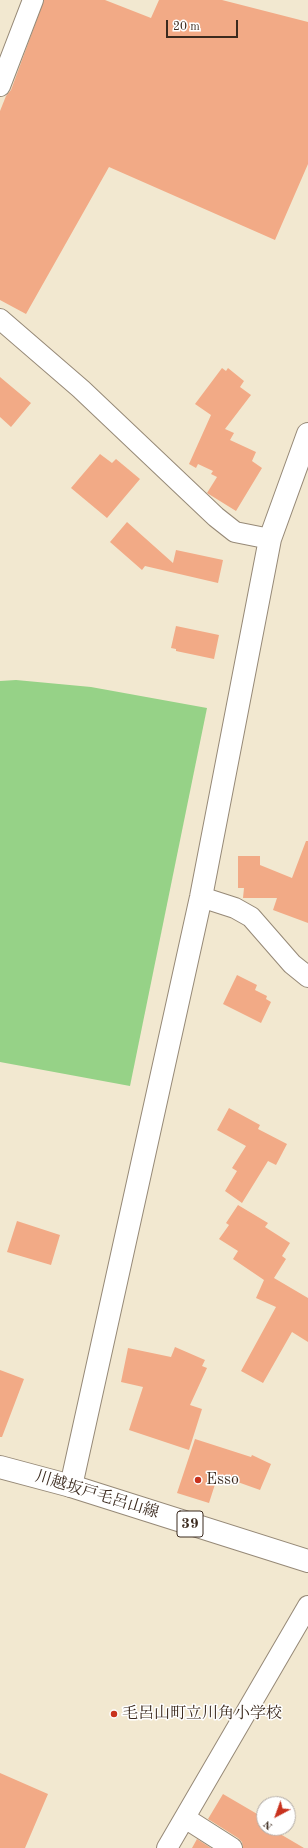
<!DOCTYPE html>
<html>
<head>
<meta charset="utf-8">
<style>
	body { margin:0 }
	#map { position:relative; width:308px; height:1848px; overflow:hidden; background:#f2e8d0; font-family:"Old Standard TT",serif }
	canvas { display:block }
	.north { position:absolute; left:256px; top:1796px; width:40px; height:40px; box-sizing:border-box; background:#fff; border:1px solid #b1aaa5; border-radius:50%; rotate:221deg; font-size:11px; font-weight:700; line-height:16px; text-align:center; color:#3b2a1e }
	.north::after { content:''; display:block; margin:auto; width:14px; height:18px; background:#c8321e; clip-path:polygon(50% 0,100% 100%,50% 72%,0 100%) }
	.scale { position:absolute; left:166px; top:20px; width:72px; height:18px; box-sizing:border-box; border:2px solid #3b2a1e; border-top:0; padding-left:5px; font-size:12px; line-height:14px; white-space:nowrap; color:#3b2a1e; -webkit-text-stroke:3px #fff; paint-order:stroke }
</style>
</head>
<body>
<div id="map">
<canvas width="308" height="1848"></canvas>
<div class="north">N</div>
<div class="scale">20 m</div>
</div>
<script>
const g = document.querySelector('canvas').getContext('2d');
g.lineJoin = 'round';
function paint(path, color) {
  g.fillStyle = color;
  g.fill(path, 'evenodd');
}
function shape(rows) {
  const path = new Path2D();
  for (const r of rows) {
    path.moveTo(r[0], r[1]);
    for (let i = 2; i < r.length; i += 2) path.lineTo(r[i], r[i + 1]);
  }
  return path;
}
function strokePath(path, color, width, dash) {
  g.strokeStyle = color;
  g.lineWidth = width;
  g.lineCap = dash ? 'butt' : 'round';
  g.setLineDash(dash || []);
  g.stroke(path);
}
function write(font, color, halo, rows, align = 'center') {
  g.font = font + ' "Old Standard TT","Noto Serif JP",serif';
  g.lineWidth = 3;
  g.setLineDash([]);
  g.textBaseline = 'middle';
  g.strokeStyle = halo;
  g.fillStyle = color;
  for (const [text, x, y, turn = 0] of rows) {
    g.save();
    g.translate(x, y);
    g.rotate((+turn || 0) * Math.PI / 180);
    g.textAlign = isNaN(turn) ? turn : align;
    if (halo) g.strokeText(text, 0, 0);
    g.fillText(text, 0, 0);
    g.restore();
  }
}
const green = shape([
	[16,680,91,687,207,708,130,1086,0,1062,0,681]
]);
const building = shape([
	[44,0,105,0,151,18,159,0,222,0,308,22,308,164,275,240,109,167,26,314,0,300,0,111,6,96,11,90],
	[222,368,226,371,228,368,244,381,240,387,251,395,225,429,234,433,230,440,256,452,252,461,262,468,236,511,207,493,217,477,211,474,213,471,198,464,196,468,189,464,211,415,195,404],
	[0,377,31,403,11,427,0,417],
	[100,454,112,463,116,459,140,479,107,518,71,488],
	[127,522,173,563,176,550,223,560,218,583,145,566,142,570,110,542],
	[176,626,219,635,214,659,176,651,176,649,171,648],
	[306,841,308,841,308,923,273,910,277,898,243,898,244,888,238,888,238,856,260,856,260,865,292,878],
	[237,975,257,985,255,990,267,996,266,999,271,1002,261,1023,223,1004],
	[229,1108,260,1125,258,1129,287,1144,276,1165,268,1161,242,1203,225,1191,237,1171,232,1168,246,1146,217,1130],
	[238,1205,268,1223,265,1227,290,1243,282,1256,286,1259,274,1278,308,1298,308,1342,292,1332,263,1383,241,1371,276,1307,256,1298,264,1280,233,1259,238,1251,219,1239,229,1225,226,1223],
	[17,1221,60,1235,51,1265,7,1252],
	[175,1347,205,1360,202,1366,207,1368,190,1405,202,1409,189,1450,129,1430,143,1387,121,1382,128,1348,171,1357],
	[0,1370,24,1379,2,1437,0,1437],
	[195,1439,251,1457,252,1455,271,1464,260,1490,218,1475,209,1503,177,1493],
	[0,1773,48,1794,25,1848,0,1848],
	[223,1794,264,1818,264,1828,270,1828,304,1848,243,1848,242,1842,238,1838,208,1819],
	[197,1839,211,1848,192,1848]
]);
const minor = shape([
	[0,86,33,0],
	[0,319,81,389,216,517,235,532,270,539],
	[201,897,235,908,251,917,292,964,308,977],
	[185,1818,232,1848],
	[167,1848,308,1606]
]);
const tertiary = shape([
	[71,1486,201,897,270,539,308,434]
]);
const primary = shape([
	[0,1467,71,1486,308,1561]
]);
const markers = [
	[198,1480,4,"#c8321e"],
	[114,1714,4,"#c8321e"]
];
const shields = [
	[190,1524,26]
];
const shieldNames = [
	["39",190,1524]
];
const poiNames = [
	["Esso",206,1480],
	["毛呂山町立川角小学校",122,1714]
];
const streetNames = [
	["川越坂戸毛呂山線",97,1495,17]
];
paint(green, '#96d287');
paint(building, '#f2aa86');
strokePath(minor, '#968977', 22);
strokePath(tertiary, '#968977', 24);
strokePath(primary, '#968977', 24);
strokePath(minor, '#fff', 20);
strokePath(tertiary, '#fff', 22);
strokePath(primary, '#fff', 22);
for (const [x, y, r, color] of markers) {
  const dot = new Path2D();
  dot.arc(x, y, r, 0, 2 * Math.PI);
  g.fillStyle = color;
  g.fill(dot);
  strokePath(dot, '#fff', 1.5);
}
for (const [x, y, w] of shields) {
  const box = new Path2D();
  box.roundRect(x - w / 2, y - 13, w, 26, 3);
  g.fillStyle = '#fff';
  g.fill(box);
  strokePath(box, '#3b2a1e', 1);
}
write('bold 15px', '#3b2a1e', null, shieldNames);
write('16px', '#3b2a1e', '#fff', poiNames, 'left');
write('16px', '#3b2a1e', '#fff', streetNames);
</script>
</body>
</html>
